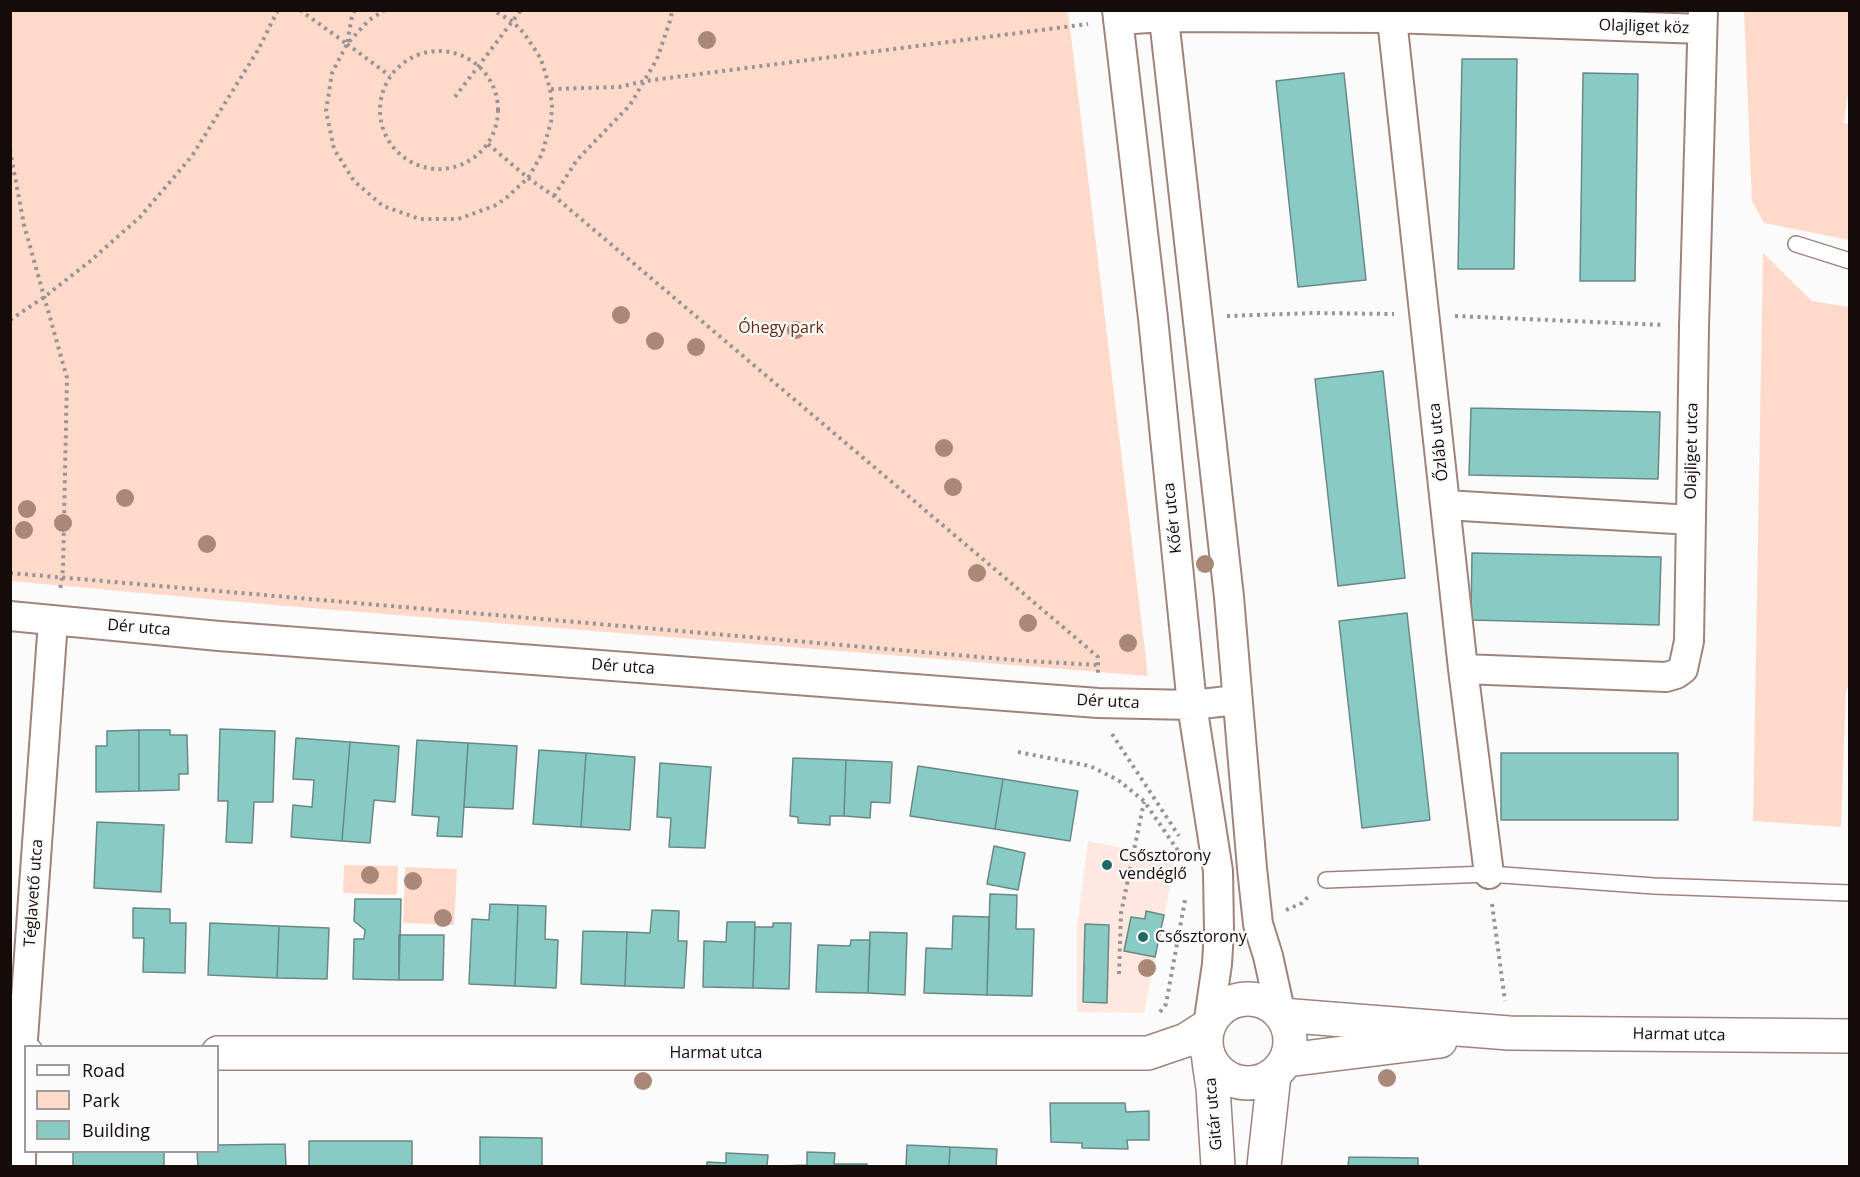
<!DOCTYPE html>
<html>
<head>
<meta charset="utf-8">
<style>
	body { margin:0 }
	#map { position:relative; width:1860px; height:1177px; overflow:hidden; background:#fbfbfb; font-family:"Open Sans",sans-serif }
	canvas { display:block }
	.frame { position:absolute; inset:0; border:12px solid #150b08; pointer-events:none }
	.legend { position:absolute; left:24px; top:1045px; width:195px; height:108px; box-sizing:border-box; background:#fbfbfb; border:2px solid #9f9b9a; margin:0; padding:8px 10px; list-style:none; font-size:18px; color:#150b08 }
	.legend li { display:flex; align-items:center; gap:12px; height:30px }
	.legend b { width:30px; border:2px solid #9f9b9a }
</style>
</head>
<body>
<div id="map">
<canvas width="1860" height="1177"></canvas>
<div class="frame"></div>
<ul class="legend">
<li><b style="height:8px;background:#fff"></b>Road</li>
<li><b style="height:16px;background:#ffdacb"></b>Park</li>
<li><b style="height:16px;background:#88cbc5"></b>Building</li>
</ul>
</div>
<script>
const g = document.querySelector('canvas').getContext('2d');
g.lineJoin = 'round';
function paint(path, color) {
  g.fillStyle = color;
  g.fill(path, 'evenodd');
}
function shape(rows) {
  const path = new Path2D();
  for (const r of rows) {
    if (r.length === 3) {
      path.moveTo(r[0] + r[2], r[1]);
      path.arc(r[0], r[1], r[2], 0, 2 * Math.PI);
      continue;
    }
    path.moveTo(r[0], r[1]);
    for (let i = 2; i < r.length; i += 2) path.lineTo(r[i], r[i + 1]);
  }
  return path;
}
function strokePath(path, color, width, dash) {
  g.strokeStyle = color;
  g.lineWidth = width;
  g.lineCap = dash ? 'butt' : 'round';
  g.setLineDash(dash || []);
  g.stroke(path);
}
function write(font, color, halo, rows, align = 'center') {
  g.font = font + ' "Open Sans",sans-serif';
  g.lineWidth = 4.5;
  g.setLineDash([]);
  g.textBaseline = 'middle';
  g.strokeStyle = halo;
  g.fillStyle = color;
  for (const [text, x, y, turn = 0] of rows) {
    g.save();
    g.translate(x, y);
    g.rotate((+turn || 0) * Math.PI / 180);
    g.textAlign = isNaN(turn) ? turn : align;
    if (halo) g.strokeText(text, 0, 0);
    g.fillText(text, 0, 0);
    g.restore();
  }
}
const built = shape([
	[1088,841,1176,859,1144,1013,1077,1012,1077,928]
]);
const green = shape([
	[11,10,1068,11,1148,676,273,605,11,581],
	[1744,11,1849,11,1849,86,1844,123,1849,124,1849,240,1764,223,1752,201],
	[1763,253,1812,301,1849,307,1850,681,1846,691,1841,827,1753,821],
	[344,865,398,866,397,895,343,893],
	[405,867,457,869,454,925,403,923]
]);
const building = shape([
	[1462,59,1517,59,1514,269,1458,269,1462,59],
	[1344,73,1366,280,1298,287,1276,81,1344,73],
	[1583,73,1638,74,1635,281,1580,281,1583,73],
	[1383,371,1405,578,1338,586,1315,379,1383,371],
	[1471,408,1660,412,1658,479,1469,475,1471,408],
	[1472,553,1661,557,1659,625,1471,620,1472,553],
	[1407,613,1430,820,1362,828,1339,621,1407,613],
	[220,729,275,731,273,802,254,802,252,843,226,842,228,801,218,801,220,729],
	[139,730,170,730,170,735,187,735,188,774,179,774,179,790,139,791,139,730],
	[139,730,139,791,96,792,96,746,107,746,107,731,139,730],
	[296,738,350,742,342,841,291,837,293,805,312,807,314,780,293,779,296,738],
	[417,740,468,743,462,837,437,836,439,817,412,815,417,740],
	[350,742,399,746,395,802,374,800,370,843,342,841,350,742],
	[468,743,517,746,513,809,464,807,468,743],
	[539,750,586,753,581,827,533,824,539,750],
	[586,753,635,757,630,830,581,827,586,753],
	[1501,753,1678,753,1678,820,1501,820,1501,753],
	[793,758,846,760,844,816,830,816,830,825,798,823,798,817,790,816,793,758],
	[846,760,892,762,890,803,871,802,870,818,844,816,846,760],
	[660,763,711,767,705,848,669,847,671,818,657,817,660,763],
	[918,766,1003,779,995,829,910,816,918,766],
	[1003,779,1078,791,1070,841,995,829,1003,779],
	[97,822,164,825,161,892,94,888,97,822],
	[994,846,1025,853,1018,890,987,884,994,846],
	[990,894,1017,895,1016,929,1034,929,1032,996,987,995,990,894],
	[355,899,401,899,399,980,353,979,354,939,364,939,365,930,354,921,355,899],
	[490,904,518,905,515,986,469,984,472,919,489,920,490,904],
	[518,905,546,906,545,939,558,940,556,988,515,986,518,905],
	[133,908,170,909,170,923,186,923,185,973,143,972,144,938,133,938,133,908],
	[652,910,679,911,678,941,687,941,684,988,625,986,627,932,650,933,652,910],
	[1146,911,1164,915,1155,957,1124,951,1131,917,1145,919,1146,911],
	[953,916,989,917,987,995,924,993,926,948,952,949,953,916],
	[727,922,755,922,753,988,703,987,704,941,726,942,727,922],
	[210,923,279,926,277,978,208,975,210,923],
	[773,923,791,923,789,989,753,988,755,927,773,927,773,923],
	[1085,924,1109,925,1107,1003,1083,1002,1085,924],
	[279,926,329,928,327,979,277,978,279,926],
	[583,931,627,932,625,986,581,984,583,931],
	[870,932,907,933,905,995,868,993,870,932],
	[399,935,444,935,443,980,399,980,399,935],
	[851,940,870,940,868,993,816,992,818,945,850,946,851,940],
	[1050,1103,1125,1103,1126,1112,1149,1111,1149,1140,1127,1140,1128,1149,1082,1148,1082,1143,1051,1142,1050,1103],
	[480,1137,542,1138,542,1166,480,1166,480,1137],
	[309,1141,412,1141,412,1166,309,1166,309,1141],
	[285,1144,286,1166,198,1166,197,1152,218,1152,218,1145,285,1144],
	[907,1145,950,1147,949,1166,906,1166,907,1145],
	[950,1147,997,1149,996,1166,949,1166,950,1147],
	[73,1152,164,1152,164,1166,73,1166,73,1152],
	[807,1152,835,1153,834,1164,867,1164,867,1166,781,1166,807,1165,807,1152],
	[726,1153,768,1155,767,1166,707,1166,707,1162,726,1163,726,1153],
	[1349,1157,1418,1158,1418,1166,1348,1166,1349,1157]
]);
const path = shape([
	[300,10,347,44,352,16,355,10],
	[385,10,369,20,347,44,332,73,326,111,334,149,354,181,383,206,420,219,458,219,494,206,505,199,528,178,542,154,551,122,552,106,550,89,541,59,524,33,512,21,492,10],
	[347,44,390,76],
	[439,110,59],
	[551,89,619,87,645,81,1088,24],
	[455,97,521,10],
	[488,144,528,178,554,196,1063,627,1098,657,1098,673],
	[10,150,24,225,67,378,63,569,60,591],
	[554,196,577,160,630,105,657,59,671,18,672,10],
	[1227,316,1313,313,1394,314],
	[1455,316,1664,325],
	[10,320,43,298,89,262,140,217,192,156,258,50,278,10],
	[10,573,1026,661,1098,665],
	[1112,734,1179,836],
	[1018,752,1090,766,1118,780,1144,801,1183,858],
	[1492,904,1505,1001],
	[1286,910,1302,903,1308,897],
	[1119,974,1121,913,1144,802],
	[1160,1012,1166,1004,1185,900]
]);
const lane = shape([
	[1796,244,1850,261],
	[1326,880,1489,874,1654,886,1850,893]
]);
const street = shape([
	[1117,10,1153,318,1192,705,1218,871,1219,931,1217,964,1208,1026],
	[1163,10,1229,597,1252,868,1258,924,1268,956,1281,1015],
	[1391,10,1463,669,1489,874],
	[1118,20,1164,17,1391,18,1702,29],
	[1446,505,1691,520],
	[10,616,219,636,1098,703,1192,705,1237,700],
	[1463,669,1666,677,1676,674,1683,669,1689,641,1694,327,1703,10],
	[21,1166,22,1053,53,621]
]);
const secondary = shape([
	[1248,1041,42],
	[1281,1015,1509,1033,1850,1036],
	[10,1052,26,1053],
	[218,1053,1148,1053,1186,1040,1208,1026],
	[1287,1060,1440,1041],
	[1209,1061,1213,1088,1218,1166],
	[1264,1166,1274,1075]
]);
const trees = [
	[707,40],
	[621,315],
	[796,330],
	[655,341],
	[696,347],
	[944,448],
	[953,487],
	[125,498],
	[27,509],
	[63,523],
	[24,530],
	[207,544],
	[1205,564],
	[977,573],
	[1028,623],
	[1128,643],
	[370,875],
	[413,881],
	[443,918],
	[1147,968],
	[1387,1078],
	[643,1081]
];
const markers = [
	[1107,865,6,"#1f6a64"],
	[1143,937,6,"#1f6a64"]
];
const streetNames = [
	["Olajliget köz",1644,27,2],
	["Őzláb utca",1439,442,-96],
	["Olajliget utca",1692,451,-89],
	["Kőér utca",1173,518,-96],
	["Dér utca",139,628,5],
	["Dér utca",623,667,4],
	["Dér utca",1108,702,3],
	["Téglavető utca",34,893,-86],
	["Harmat utca",1679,1035,1],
	["Harmat utca",716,1053],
	["Gitár utca",1214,1114,-95]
];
const parkNames = [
	["Óhegy park",781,328]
];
const poiNames = [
	["Csősztorony",1119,856],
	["vendéglő",1119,874],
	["Csősztorony",1155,937]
];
paint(built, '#ffe8df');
paint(green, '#ffdacb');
paint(building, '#88cbc5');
strokePath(building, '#698885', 1.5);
strokePath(lane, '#9e847a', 18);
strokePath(street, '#9e847a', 32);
strokePath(secondary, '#9e847a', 36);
strokePath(path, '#999493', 4, [3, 4.5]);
strokePath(lane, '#fff', 15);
strokePath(street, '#fff', 28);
strokePath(secondary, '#fff', 33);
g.fillStyle = '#a87';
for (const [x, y] of trees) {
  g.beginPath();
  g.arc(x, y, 9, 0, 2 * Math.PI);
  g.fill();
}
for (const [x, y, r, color] of markers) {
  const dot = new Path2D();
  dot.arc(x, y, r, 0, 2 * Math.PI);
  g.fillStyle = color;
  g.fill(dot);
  strokePath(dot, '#fbfbfb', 2);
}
write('16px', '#150b08', '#fbfbfb', streetNames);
write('16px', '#68290b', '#fbfbfb', parkNames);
write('16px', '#150b08', '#fbfbfb', poiNames, 'left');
</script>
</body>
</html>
